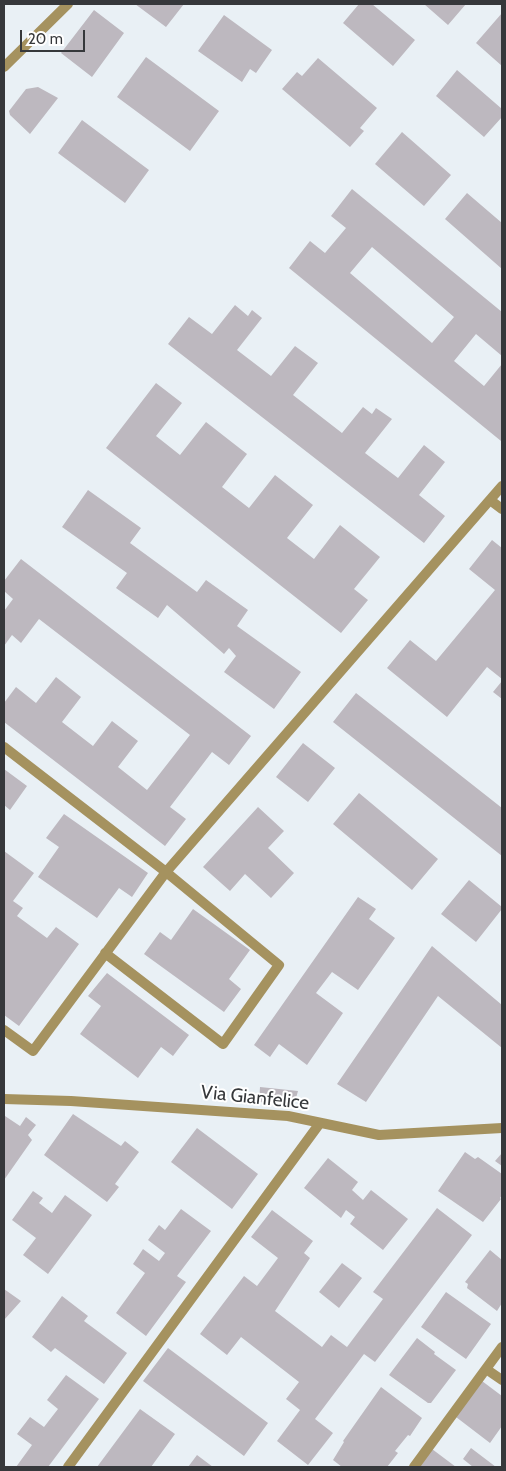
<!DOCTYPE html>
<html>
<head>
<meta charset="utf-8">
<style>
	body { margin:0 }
	#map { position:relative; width:506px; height:1471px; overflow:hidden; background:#e9f0f5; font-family:Cabin,sans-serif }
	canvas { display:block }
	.frame { position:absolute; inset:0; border:5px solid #36383b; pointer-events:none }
	.scale { position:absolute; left:20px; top:30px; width:65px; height:22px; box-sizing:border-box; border:2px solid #36383b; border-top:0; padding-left:6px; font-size:15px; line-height:18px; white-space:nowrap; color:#36383b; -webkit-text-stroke:4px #fff; paint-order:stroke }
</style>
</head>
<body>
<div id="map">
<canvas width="506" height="1471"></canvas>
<div class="frame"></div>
<div class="scale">20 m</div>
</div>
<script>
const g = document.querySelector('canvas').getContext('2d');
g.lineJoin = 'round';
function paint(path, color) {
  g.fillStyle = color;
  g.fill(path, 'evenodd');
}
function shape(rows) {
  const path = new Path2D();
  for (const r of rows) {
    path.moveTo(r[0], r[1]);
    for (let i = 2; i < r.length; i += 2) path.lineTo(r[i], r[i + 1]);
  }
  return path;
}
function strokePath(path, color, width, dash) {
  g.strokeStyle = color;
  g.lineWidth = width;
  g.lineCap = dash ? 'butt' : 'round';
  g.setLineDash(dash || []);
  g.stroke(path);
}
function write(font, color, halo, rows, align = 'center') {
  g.font = font + ' Cabin,sans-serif';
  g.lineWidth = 4;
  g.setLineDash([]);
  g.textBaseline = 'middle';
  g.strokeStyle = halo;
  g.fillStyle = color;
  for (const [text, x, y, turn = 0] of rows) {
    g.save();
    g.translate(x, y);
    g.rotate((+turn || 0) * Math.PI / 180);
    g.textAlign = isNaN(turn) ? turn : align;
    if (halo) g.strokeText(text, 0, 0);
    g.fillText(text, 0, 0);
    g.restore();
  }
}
const building = shape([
	[135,4,184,4,166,27],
	[359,4,372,4,415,40,393,66,343,23],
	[424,4,466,4,448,25],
	[94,10,124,33,92,77,61,53],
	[502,13,502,66,476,43],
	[224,15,272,50,256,73,250,69,242,82,198,51],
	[146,57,219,111,190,151,117,97],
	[318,58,377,108,360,128,364,131,350,147,282,89,297,72,302,76],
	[457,70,502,109,502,117,484,137,436,96],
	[38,87,58,98,30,134,10,115,9,111,26,89],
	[82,120,149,170,125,203,58,153],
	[402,132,451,175,424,206,375,164],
	[352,189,502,312,502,356,476,334,454,361,484,386,502,364,502,440,501,441,289,268,310,241,325,253,346,228,331,216],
	[372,247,454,317,432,343,350,273],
	[467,193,502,223,502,269,445,219],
	[235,305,248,316,252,310,262,318,237,350,271,376,295,346,318,363,293,395,342,433,363,407,372,414,376,408,392,419,365,453,398,478,424,445,445,462,419,495,445,516,424,543,168,344,189,317,212,334],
	[156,383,182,403,156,436,180,455,206,422,247,454,222,487,249,508,275,475,313,505,287,538,314,559,340,525,380,557,354,589,368,600,341,633,106,448],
	[88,490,141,528,130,543,197,592,206,580,248,610,237,626,301,672,274,709,224,672,236,656,229,648,224,654,167,605,158,618,116,588,127,573,62,527],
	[492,540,502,548,502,679,487,667,447,717,387,668,410,640,436,661,495,590,469,569],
	[21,559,251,736,229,765,212,752,170,807,186,819,165,846,4,722,4,703,16,687,36,703,56,677,81,697,62,722,93,746,112,721,138,741,118,767,147,790,190,735,39,619,21,643,12,635,4,646,4,611,13,599,4,591,4,581],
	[502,681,502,699,493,692],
	[356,693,502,808,502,856,333,722],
	[303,743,335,768,308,802,276,777],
	[4,769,27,786,10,810,4,805],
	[359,793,438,859,412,890,333,824],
	[258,807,284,831,268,848,294,873,271,898,245,874,230,891,203,867],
	[64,814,148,873,132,897,119,888,97,918,38,877,59,847,46,838],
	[4,851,34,873,13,901,23,908,17,916,47,938,56,927,79,944,19,1026,4,1015,4,939,5,937,4,936],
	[469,880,502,907,502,909,476,942,441,914],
	[358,897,376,909,369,919,395,938,358,990,332,972,316,993,343,1013,307,1065,279,1044,270,1057,254,1045],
	[193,909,250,950,229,979,241,989,224,1012,144,954,160,932,171,940],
	[432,946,502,1005,502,1048,438,996,366,1102,337,1084],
	[107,973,189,1035,173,1056,161,1047,138,1078,80,1034,101,1006,88,996],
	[260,1087,298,1091,294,1105,259,1102],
	[73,1114,121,1146,125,1141,139,1152,115,1184,119,1187,107,1202,44,1155],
	[5,1116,20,1126,26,1117,36,1125,28,1135,32,1140,4,1180],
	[197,1128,258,1174,232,1209,171,1162],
	[465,1152,475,1159,478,1157,502,1174,502,1195,500,1198,501,1199,483,1222,438,1191],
	[502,1153,502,1166,495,1161],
	[328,1158,358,1182,352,1190,363,1200,371,1190,408,1219,383,1250,350,1224,355,1217,346,1210,341,1218,304,1188],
	[33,1191,43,1198,39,1203,52,1213,65,1195,92,1215,48,1274,23,1255,36,1238,12,1220],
	[437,1208,472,1235,375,1362,364,1354,315,1419,333,1433,308,1465,277,1441,300,1410,286,1399,299,1382,241,1337,227,1355,200,1334,244,1276,257,1286,278,1258,251,1237,272,1210,313,1241,304,1253,310,1258,275,1311,322,1347,331,1335,347,1347,383,1299,373,1292],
	[181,1209,211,1231,177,1276,186,1282,146,1336,116,1313,145,1273,133,1264,143,1249,159,1261,165,1253,148,1240,159,1225,165,1230],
	[490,1250,502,1260,502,1303,497,1311,467,1288,468,1284,465,1282],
	[342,1263,362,1278,339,1308,319,1292],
	[4,1289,21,1301,4,1320],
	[446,1292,491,1324,466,1359,421,1327],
	[62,1296,88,1316,84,1321,127,1353,104,1384,55,1348,51,1352,32,1337],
	[417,1338,435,1352,434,1354,456,1370,431,1403,428,1403,389,1375],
	[168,1348,268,1423,244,1456,143,1381],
	[66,1375,99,1399,48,1467,16,1467,32,1445,17,1434,30,1417,44,1427,58,1409,47,1400],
	[482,1381,502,1396,502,1426,490,1443,456,1417],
	[381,1387,422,1418,410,1436,408,1435,395,1451,398,1453,387,1467,342,1467,333,1460,344,1442,343,1441],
	[140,1409,175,1434,151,1467,97,1467],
	[471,1448,496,1467,473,1467,463,1459],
	[432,1449,456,1467,418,1467],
	[197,1455,213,1467,188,1467]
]);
const street = shape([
	[4,67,68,4],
	[490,500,502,509],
	[4,747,166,872,279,965,223,1044,105,953],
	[4,1030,33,1051,166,872,502,486],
	[4,1099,71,1101,288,1116,379,1135,502,1128],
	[486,1369,502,1380],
	[68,1467,320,1123],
	[414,1467,502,1347]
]);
const streetNames = [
	["Via Gianfelice",255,1098,6]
];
paint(building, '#bdb8bf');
strokePath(street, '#a5925f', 10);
write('19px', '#36383b', '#fff', streetNames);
</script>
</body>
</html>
